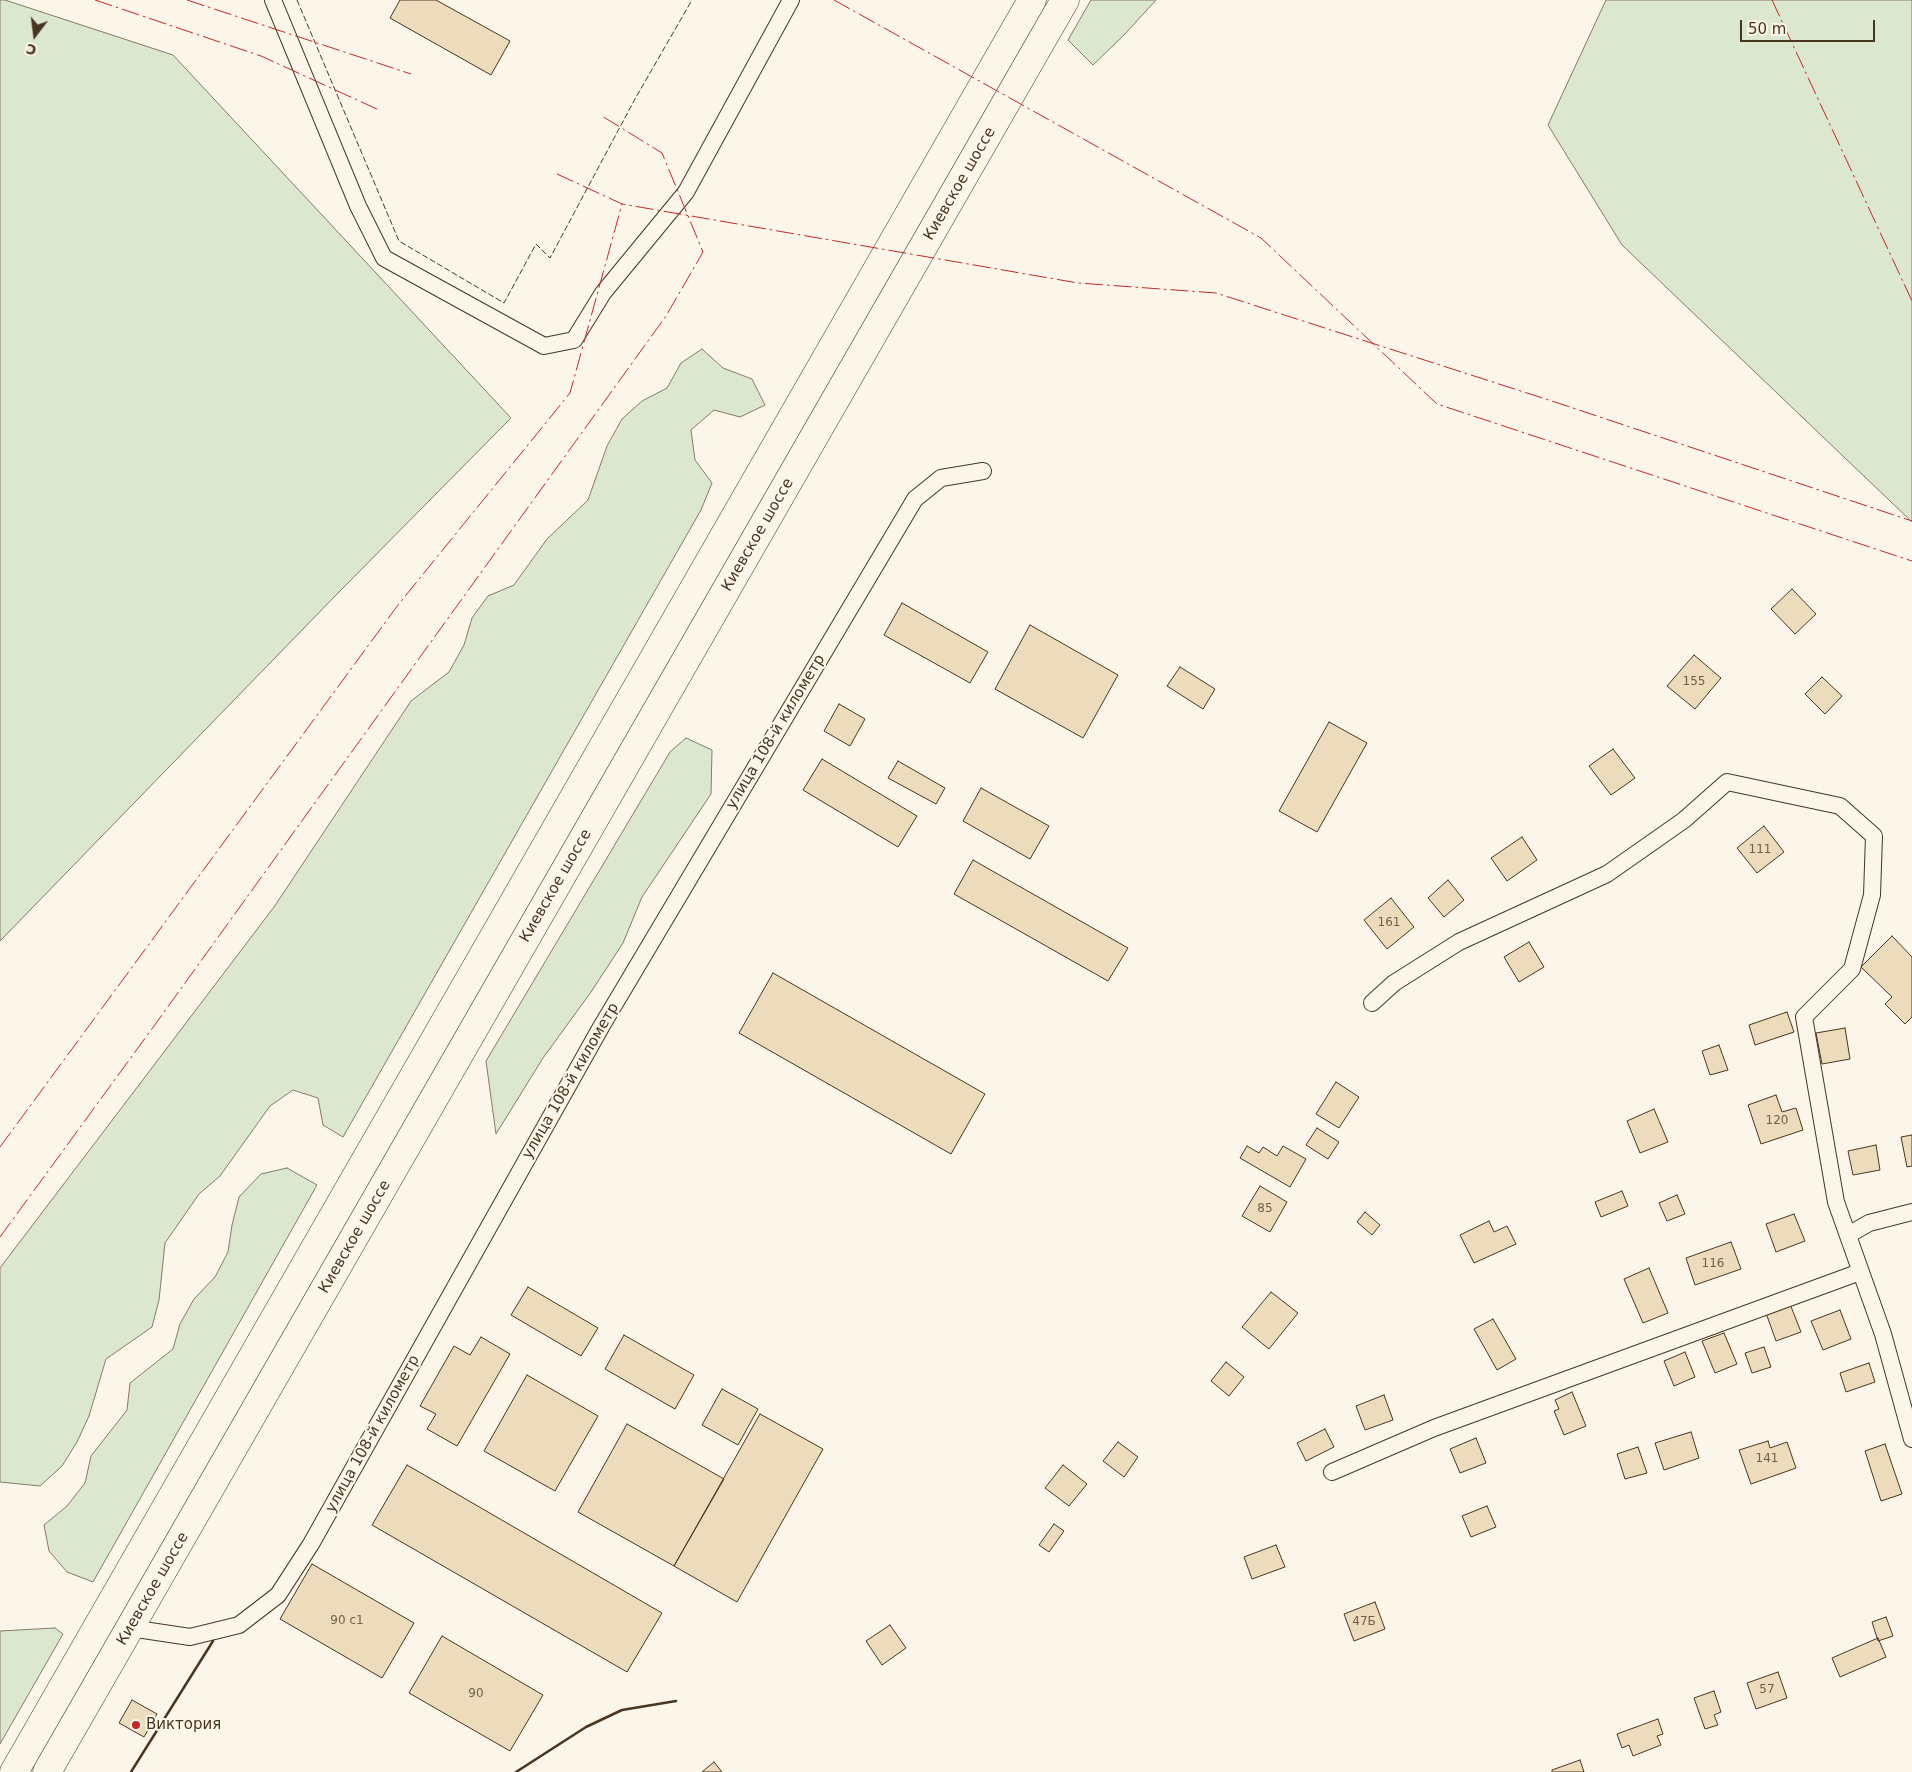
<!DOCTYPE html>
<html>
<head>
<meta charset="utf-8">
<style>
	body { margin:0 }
	#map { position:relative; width:1912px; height:1772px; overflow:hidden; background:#fbf6e9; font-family:"DejaVu Sans",sans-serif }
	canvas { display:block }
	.north { position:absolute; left:10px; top:10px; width:50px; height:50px; -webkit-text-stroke:4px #fbf6e9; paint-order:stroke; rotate:195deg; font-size:14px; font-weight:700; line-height:20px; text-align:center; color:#4a3520 }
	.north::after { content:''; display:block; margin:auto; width:18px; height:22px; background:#4a3520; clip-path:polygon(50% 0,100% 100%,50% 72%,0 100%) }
	.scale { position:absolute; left:1740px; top:20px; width:135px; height:22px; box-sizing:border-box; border:2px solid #4a3520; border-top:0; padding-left:6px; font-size:15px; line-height:18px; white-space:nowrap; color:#4a3520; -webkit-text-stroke:4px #fbf6e9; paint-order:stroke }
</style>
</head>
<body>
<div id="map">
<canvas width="1912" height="1772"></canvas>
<div class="north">С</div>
<div class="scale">50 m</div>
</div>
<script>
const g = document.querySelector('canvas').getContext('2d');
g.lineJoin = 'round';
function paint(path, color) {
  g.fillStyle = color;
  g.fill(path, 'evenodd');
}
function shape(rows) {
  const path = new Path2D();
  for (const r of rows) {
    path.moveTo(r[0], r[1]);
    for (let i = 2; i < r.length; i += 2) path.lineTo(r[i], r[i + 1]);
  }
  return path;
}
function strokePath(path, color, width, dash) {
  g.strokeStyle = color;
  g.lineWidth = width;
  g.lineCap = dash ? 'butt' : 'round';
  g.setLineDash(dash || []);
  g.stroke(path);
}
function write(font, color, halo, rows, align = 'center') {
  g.font = font + ' "DejaVu Sans",sans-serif';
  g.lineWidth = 4;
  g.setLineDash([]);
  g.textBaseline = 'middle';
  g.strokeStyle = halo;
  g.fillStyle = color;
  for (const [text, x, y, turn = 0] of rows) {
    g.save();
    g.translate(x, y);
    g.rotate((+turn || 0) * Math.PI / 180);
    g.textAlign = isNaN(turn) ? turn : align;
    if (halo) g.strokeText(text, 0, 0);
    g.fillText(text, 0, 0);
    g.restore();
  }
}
const green = shape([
	[0,0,5,0,173,55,511,418,338,593,0,941,0,0],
	[1091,0,1156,0,1124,35,1093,65,1068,40,1091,0],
	[1606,0,1912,0,1912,522,1622,245,1548,125,1606,0],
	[702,349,723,368,752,379,765,405,740,417,714,410,691,430,695,460,712,483,701,510,343,1137,323,1125,318,1098,293,1090,270,1106,220,1176,199,1194,165,1243,159,1300,152,1327,106,1359,89,1416,77,1442,62,1466,40,1486,0,1482,0,1268,274,907,411,701,449,672,464,645,472,618,488,596,514,585,547,539,588,500,607,446,622,419,642,401,667,388,681,363,702,349],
	[686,738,712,750,711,794,642,897,623,943,591,992,543,1058,496,1134,486,1061,670,752,686,738],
	[287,1168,317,1185,93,1582,67,1572,49,1551,44,1525,67,1506,85,1483,91,1456,127,1410,130,1383,173,1349,180,1324,194,1299,215,1277,228,1252,232,1225,239,1197,261,1174,287,1168],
	[55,1628,63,1634,0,1744,0,1631,55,1628]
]);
const building = shape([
	[400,0,436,0,510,41,491,75,390,18,400,0],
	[1792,589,1816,614,1795,634,1771,609,1792,589],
	[902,603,988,652,970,683,884,635,902,603],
	[1030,625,1118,675,1083,738,995,689,1030,625],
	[1694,655,1721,678,1695,709,1667,686,1694,655],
	[1180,667,1215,689,1203,709,1167,686,1180,667],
	[1822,677,1842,696,1825,714,1805,694,1822,677],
	[839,704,865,719,850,746,824,731,839,704],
	[1329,722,1367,743,1317,832,1279,811,1329,722],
	[1613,749,1635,778,1611,795,1589,766,1613,749],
	[822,759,917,816,898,847,803,790,822,759],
	[898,761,945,788,936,804,888,778,898,761],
	[981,788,1049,826,1030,859,963,821,981,788],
	[1764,826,1784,852,1757,873,1737,848,1764,826],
	[1522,837,1537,860,1507,881,1491,858,1522,837],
	[973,860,1128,948,1108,981,954,894,973,860],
	[1448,880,1464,900,1444,917,1428,898,1448,880],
	[1391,898,1414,927,1387,949,1364,920,1391,898],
	[1892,936,1912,957,1912,1017,1905,1024,1885,1004,1892,997,1861,967,1892,936],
	[1529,942,1544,967,1519,982,1504,957,1529,942],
	[773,973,985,1094,951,1154,739,1033,773,973],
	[1787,1012,1794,1032,1755,1045,1749,1025,1787,1012],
	[1845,1028,1850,1059,1822,1064,1816,1033,1845,1028],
	[1719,1045,1728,1070,1710,1075,1702,1051,1719,1045],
	[1336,1082,1359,1097,1339,1128,1316,1114,1336,1082],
	[1776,1095,1782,1112,1796,1108,1803,1130,1761,1144,1748,1105,1776,1095],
	[1654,1109,1668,1142,1640,1153,1627,1121,1654,1109],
	[1317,1128,1339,1142,1328,1159,1306,1145,1317,1128],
	[1912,1135,1912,1166,1907,1167,1901,1137,1912,1135],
	[1876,1145,1880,1170,1853,1175,1848,1151,1876,1145],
	[1247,1146,1259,1153,1263,1147,1277,1156,1283,1146,1306,1159,1290,1187,1240,1158,1247,1146],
	[1260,1186,1287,1202,1270,1232,1242,1216,1260,1186],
	[1622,1191,1628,1206,1601,1217,1595,1202,1622,1191],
	[1677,1195,1685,1214,1667,1221,1659,1203,1677,1195],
	[1365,1212,1380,1225,1372,1235,1357,1222,1365,1212],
	[1794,1214,1805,1241,1776,1252,1766,1224,1794,1214],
	[1489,1221,1494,1232,1507,1226,1516,1244,1474,1263,1460,1235,1489,1221],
	[1731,1242,1741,1269,1695,1285,1686,1258,1731,1242],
	[1649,1268,1668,1313,1643,1323,1624,1279,1649,1268],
	[528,1287,598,1328,581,1356,511,1315,528,1287],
	[1271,1292,1298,1313,1269,1349,1242,1327,1271,1292],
	[1790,1304,1801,1332,1776,1341,1766,1313,1790,1304],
	[1840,1310,1851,1339,1823,1350,1811,1321,1840,1310],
	[1493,1319,1516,1359,1497,1370,1474,1329,1493,1319],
	[1724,1333,1737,1364,1715,1373,1702,1341,1724,1333],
	[624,1335,694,1375,675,1409,605,1369,624,1335],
	[481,1337,510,1354,457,1446,427,1429,436,1414,420,1406,454,1346,470,1355,481,1337],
	[1764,1347,1771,1367,1752,1373,1745,1353,1764,1347],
	[1685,1352,1695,1377,1674,1386,1664,1361,1685,1352],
	[1226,1362,1244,1377,1229,1396,1211,1381,1226,1362],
	[1869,1363,1875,1382,1846,1392,1840,1373,1869,1363],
	[527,1375,598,1416,555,1491,484,1451,527,1375],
	[722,1389,758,1409,738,1445,702,1425,722,1389],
	[1572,1392,1586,1426,1564,1435,1554,1411,1559,1409,1555,1400,1572,1392],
	[1384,1395,1393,1420,1365,1430,1356,1406,1384,1395],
	[760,1414,823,1449,737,1602,674,1566,760,1414],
	[627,1424,724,1479,674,1566,578,1512,627,1424],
	[1325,1429,1334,1447,1306,1461,1297,1443,1325,1429],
	[1691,1432,1699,1458,1664,1470,1655,1443,1691,1432],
	[1476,1438,1486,1463,1460,1473,1450,1449,1476,1438],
	[1768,1441,1770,1448,1787,1442,1796,1468,1751,1484,1739,1450,1768,1441],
	[1118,1442,1138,1457,1124,1477,1103,1461,1118,1442],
	[1885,1444,1902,1494,1881,1501,1865,1451,1885,1444],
	[1638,1447,1647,1473,1625,1479,1617,1454,1638,1447],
	[407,1465,662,1613,627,1672,372,1525,407,1465],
	[1063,1465,1087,1484,1069,1506,1045,1488,1063,1465],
	[1487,1506,1496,1527,1471,1537,1462,1516,1487,1506],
	[1054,1524,1064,1531,1049,1552,1039,1545,1054,1524],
	[1276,1545,1285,1567,1252,1579,1244,1557,1276,1545],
	[312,1564,414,1623,382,1678,280,1619,312,1564],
	[1375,1602,1385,1629,1354,1641,1344,1614,1375,1602],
	[1886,1617,1893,1636,1878,1641,1872,1622,1886,1617],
	[890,1625,906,1648,882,1665,866,1641,890,1625],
	[442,1636,543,1695,510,1751,409,1693,442,1636],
	[1878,1638,1886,1657,1840,1677,1832,1658,1878,1638],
	[1778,1672,1787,1698,1756,1709,1747,1683,1778,1672],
	[1714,1691,1721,1712,1714,1715,1718,1725,1705,1729,1694,1698,1714,1691],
	[132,1700,157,1714,144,1737,119,1723,132,1700],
	[1658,1719,1663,1734,1657,1736,1661,1745,1633,1756,1629,1745,1622,1748,1617,1734,1658,1719],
	[1580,1760,1584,1772,1552,1772,1552,1770,1580,1760],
	[714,1762,722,1772,702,1772,714,1762]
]);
const minor = shape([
	[273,0,358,206,384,258,544,346,574,340,603,293,686,192,791,0],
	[1372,1003,1394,983,1459,942,1607,874,1684,820,1727,782,1840,806,1874,836,1872,895,1852,969,1804,1017,1836,1202,1883,1334,1912,1439],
	[1848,1235,1869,1223,1912,1212],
	[1332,1472,1434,1428,1860,1272],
	[130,1628,190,1637,239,1625,278,1595,311,1544,601,1027,915,499,941,478,983,471]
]);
const trunk = shape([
	[14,1772,1032,0],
	[47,1772,1065,0]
]);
const fence = shape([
	[297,0,399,241,504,303,536,244,550,258,635,99,692,0]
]);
const wall = shape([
	[131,1772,213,1641],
	[516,1772,586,1727,622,1710,676,1701]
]);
const power = shape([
	[95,0,261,56,379,110],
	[187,0,411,74],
	[834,0,1261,238,1437,404,1912,561],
	[1772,0,1912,301],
	[557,174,622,204,1078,283,1216,293,1558,403,1912,521],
	[0,1147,398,605,570,393,622,204],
	[0,1237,154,1026,666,316,703,252,662,153,602,116]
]);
const markers = [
	[136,1725,5,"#c62828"]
];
const numberNames = [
	["155",1694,682],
	["111",1760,850],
	["161",1389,923],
	["120",1777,1121],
	["85",1265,1209],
	["116",1713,1264],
	["141",1767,1459],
	["90 с1",347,1621],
	["47Б",1364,1622],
	["57",1767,1690],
	["90",476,1694]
];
const streetNames = [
	["Киевское шоссе",960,184,-60],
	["Киевское шоссе",758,535,-60],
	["улица 108-й километр",776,732,-59],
	["Киевское шоссе",556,886,-60],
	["улица 108-й километр",571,1081,-60],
	["Киевское шоссе",355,1237,-60],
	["улица 108-й километр",373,1434,-61],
	["Киевское шоссе",153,1589,-60]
];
const poiNames = [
	["Виктория",146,1725]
];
paint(green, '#dce7d0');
strokePath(green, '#887966', 1);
paint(building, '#ecdcbc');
strokePath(building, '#4a3520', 1);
strokePath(minor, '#4a3520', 18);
strokePath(trunk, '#4a3520', 29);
strokePath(minor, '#fbf6e9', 16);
strokePath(trunk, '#fbf6e9', 28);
strokePath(fence, '#4a3520', 1, [6, 2.5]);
strokePath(wall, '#4a3520', 2.5);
strokePath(power, '#c62828', 1, [18, 4, 2.5, 4]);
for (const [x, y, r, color] of markers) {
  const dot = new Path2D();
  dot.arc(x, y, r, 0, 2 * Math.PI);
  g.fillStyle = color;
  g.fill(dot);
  strokePath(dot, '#fbf6e9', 2);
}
write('12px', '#725f47', null, numberNames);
write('15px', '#4a3520', '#fbf6e9', streetNames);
write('15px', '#4a3520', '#fbf6e9', poiNames, 'left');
</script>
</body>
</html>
